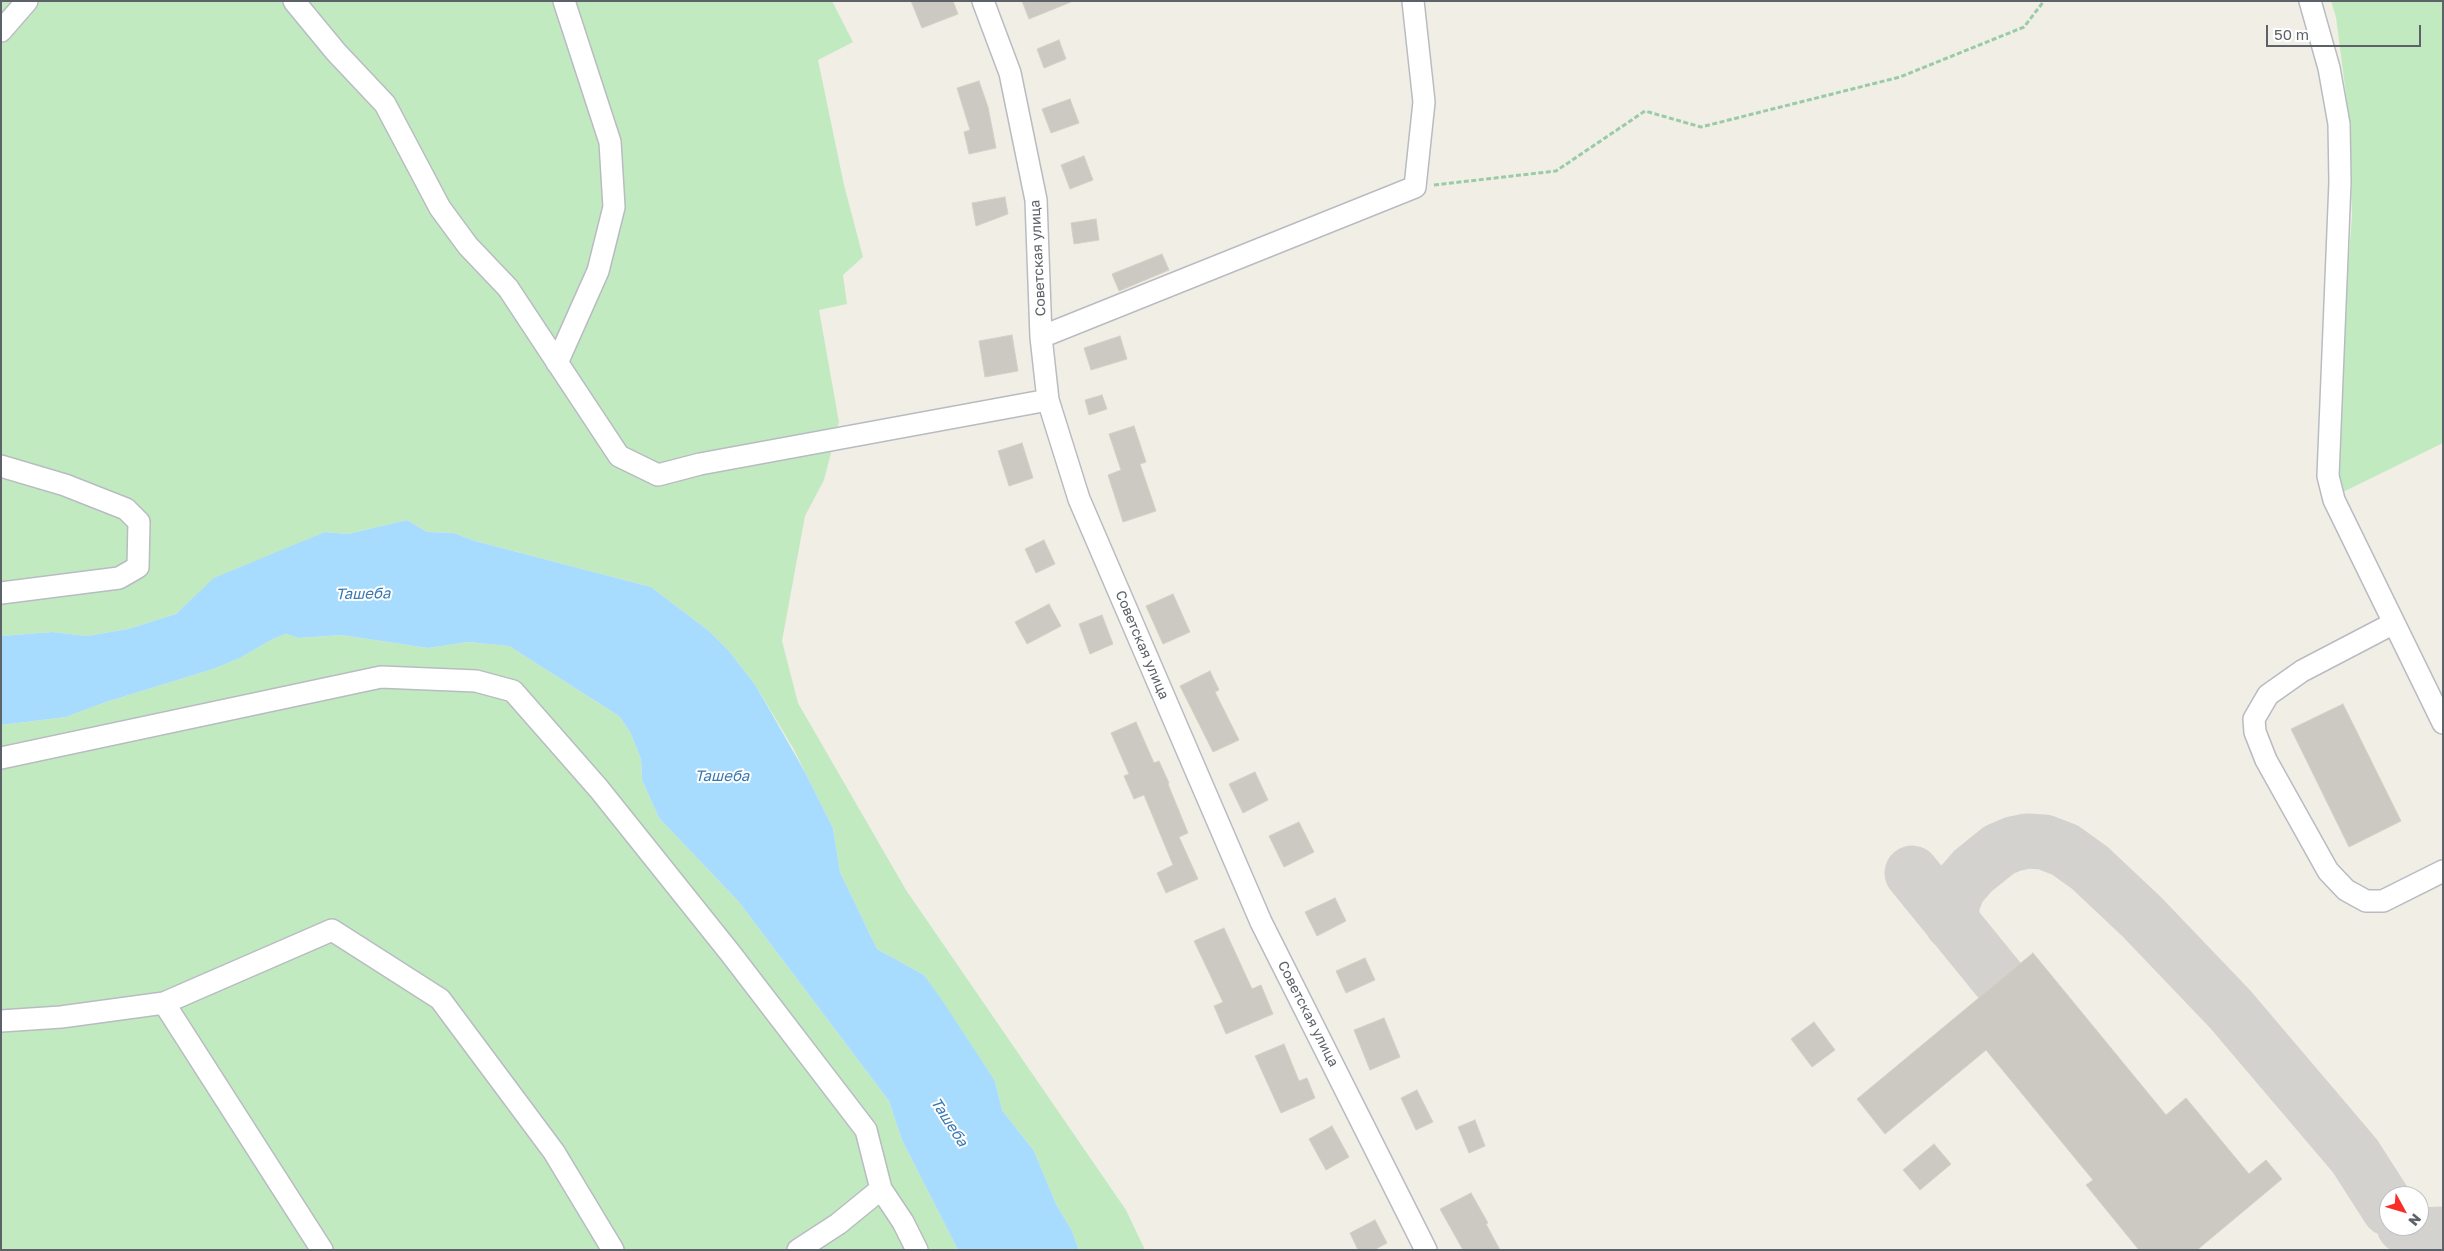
<!DOCTYPE html>
<html>
<head>
<meta charset="utf-8">
<style>
	body { margin:0 }
	#map { position:relative; width:2444px; height:1251px; overflow:hidden; background:#f1eee6; font-family:"Golos Text",sans-serif }
	canvas { display:block }
	.frame { position:absolute; inset:0; border:2px solid #5d6268; pointer-events:none }
	.north { position:absolute; left:2379px; top:1186px; width:50px; height:50px; box-sizing:border-box; background:#fff; border:1px solid #bec0c3; border-radius:50%; rotate:129deg; font-size:14px; font-weight:700; line-height:20px; text-align:center; color:#5d6268 }
	.north::after { content:''; display:block; margin:auto; width:18px; height:22px; background:#f82d25; clip-path:polygon(50% 0,100% 100%,50% 72%,0 100%) }
	.scale { position:absolute; left:2266px; top:25px; width:155px; height:22px; box-sizing:border-box; border:2px solid #5d6268; border-top:0; padding-left:6px; font-size:15px; line-height:18px; white-space:nowrap; color:#5d6268; -webkit-text-stroke:4px #fff; paint-order:stroke }
</style>
</head>
<body>
<div id="map">
<canvas width="2444" height="1251"></canvas>
<div class="frame"></div>
<div class="north">N</div>
<div class="scale">50 m</div>
</div>
<script>
const g = document.querySelector('canvas').getContext('2d');
g.lineJoin = 'round';
function paint(path, color) {
  g.fillStyle = color;
  g.fill(path, 'evenodd');
}
function shape(rows) {
  const path = new Path2D();
  for (const r of rows) {
    path.moveTo(r[0], r[1]);
    for (let i = 2; i < r.length; i += 2) path.lineTo(r[i], r[i + 1]);
  }
  return path;
}
function strokePath(path, color, width, dash) {
  g.strokeStyle = color;
  g.lineWidth = width;
  g.lineCap = dash ? 'butt' : 'round';
  g.setLineDash(dash || []);
  g.stroke(path);
}
function write(font, color, halo, rows, align = 'center') {
  g.font = font + ' "Golos Text",sans-serif';
  g.lineWidth = 4;
  g.setLineDash([]);
  g.textBaseline = 'middle';
  g.strokeStyle = halo;
  g.fillStyle = color;
  for (const [text, x, y, turn = 0] of rows) {
    g.save();
    g.translate(x, y);
    g.rotate((+turn || 0) * Math.PI / 180);
    g.textAlign = isNaN(turn) ? turn : align;
    if (halo) g.strokeText(text, 0, 0);
    g.fillText(text, 0, 0);
    g.restore();
  }
}
const green = shape([
	[1,1,832,1,853,42,818,60,844,185,863,257,843,275,847,304,819,310,839,422,824,480,805,516,782,641,798,703,906,890,1126,1210,1145,1250,1079,1250,1071,1229,1056,1204,1034,1151,1002,1110,995,1081,924,975,877,949,840,872,833,828,793,748,756,686,729,651,709,631,651,587,475,541,454,533,427,532,407,520,348,534,325,532,285,550,192,600,176,614,128,629,86,636,52,632,1,636],
	[2331,1,2443,1,2443,443,2343,492,2337,466,2337,404,2352,216,2349,118,2336,17],
	[286,634,299,638,341,635,428,648,468,642,509,646,619,716,630,732,641,759,642,780,659,818,739,902,889,1101,902,1140,958,1250,1,1250,1,725,66,717,106,702,213,669,240,658,273,639]
]);
const water = shape([
	[407,520,427,532,454,533,475,541,651,587,709,631,729,651,756,686,806,774,833,828,840,872,877,949,924,975,942,1000,995,1081,1002,1110,1034,1151,1056,1204,1071,1229,1079,1250,958,1250,902,1140,889,1101,739,902,659,818,642,780,641,759,630,732,619,716,509,646,468,642,428,648,341,635,299,638,286,634,273,639,240,658,213,669,106,702,66,717,1,725,1,636,52,632,86,636,128,629,176,614,214,578,325,532,348,534]
]);
const taxiway = shape([
	[1912,873,2000,981],
	[1952,923,1952,904,1959,887,1973,871,1999,850,2013,844,2027,841,2044,842,2065,850,2090,868,2142,917,2230,1009,2355,1156,2389,1209],
	[2404,1226,2419,1235,2443,1234]
]);
const building = shape([
	[911,1,953,1,958,14,922,28,911,1],
	[1022,1,1071,1,1071,2,1029,19,1022,1],
	[1059,40,1066,59,1044,68,1037,49,1059,40],
	[979,81,988,107,996,148,969,154,964,132,970,130,957,88,979,81],
	[1070,99,1079,123,1051,133,1042,109,1070,99],
	[1084,156,1093,180,1070,189,1061,165,1084,156],
	[1005,197,1008,214,976,226,972,203,1005,197],
	[1096,219,1099,240,1074,244,1071,223,1096,219],
	[1162,254,1169,270,1119,291,1112,274,1162,254],
	[1012,335,1018,371,985,377,979,341,1012,335],
	[1120,336,1127,359,1091,370,1084,348,1120,336],
	[1102,395,1107,409,1089,415,1085,400,1102,395],
	[1134,426,1146,462,1140,464,1156,511,1123,522,1108,475,1121,470,1109,434,1134,426],
	[1022,443,1033,478,1009,486,998,451,1022,443],
	[1044,540,1055,564,1036,573,1025,549,1044,540],
	[1173,594,1190,632,1163,644,1146,606,1173,594],
	[1049,604,1061,626,1027,644,1015,622,1049,604],
	[1102,615,1113,644,1090,654,1079,624,1102,615],
	[1210,671,1219,690,1215,692,1239,740,1213,752,1180,686,1210,671],
	[2343,704,2401,821,2349,847,2291,729,2343,704],
	[1136,722,1154,763,1159,761,1169,783,1168,784,1188,833,1179,837,1198,879,1166,893,1157,873,1173,865,1144,795,1134,799,1124,776,1129,774,1111,733,1136,722],
	[1255,772,1268,800,1243,813,1229,784,1255,772],
	[1299,822,1314,852,1284,867,1269,836,1299,822],
	[1335,898,1346,921,1317,936,1305,912,1335,898],
	[1224,928,1252,989,1261,985,1273,1014,1226,1034,1214,1006,1223,1002,1194,941,1224,928],
	[2033,953,2166,1115,2186,1098,2249,1174,2266,1160,2282,1179,2197,1250,2139,1250,2086,1185,2093,1180,1986,1050,1885,1134,1857,1099,2033,953],
	[1365,958,1375,980,1346,993,1336,971,1365,958],
	[1384,1018,1400,1057,1370,1070,1354,1030,1384,1018],
	[1814,1022,1835,1050,1812,1067,1791,1039,1814,1022],
	[1284,1044,1299,1081,1307,1078,1315,1098,1281,1113,1255,1056,1284,1044],
	[1417,1090,1433,1122,1416,1130,1401,1098,1417,1090],
	[1475,1120,1485,1146,1469,1153,1458,1127,1475,1120],
	[1332,1126,1349,1157,1326,1170,1309,1139,1332,1126],
	[1934,1144,1951,1164,1920,1190,1903,1170,1934,1144],
	[1471,1193,1488,1223,1486,1224,1500,1250,1463,1250,1440,1209,1471,1193],
	[1375,1220,1387,1243,1374,1250,1358,1250,1350,1233,1375,1220]
]);
const path = shape([
	[1434,185,1556,171,1645,111,1701,127,1900,77,2024,27,2044,1]
]);
const minor = shape([
	[294,1,336,52,385,104,440,208,468,246,508,288,619,456,658,475,700,464,1048,400],
	[983,1,1010,73,1036,200,1041,337,1048,400,1079,499,1261,922,1426,1250],
	[2310,1,2329,68,2339,124,2340,182,2328,476,2334,500,2443,723],
	[1,31,27,1],
	[1041,337,1415,187,1424,102,1413,1],
	[557,363,598,271,614,207,610,142,564,1],
	[1,466,65,485,126,509,139,522,138,567,119,578,1,593],
	[2394,623,2302,671,2268,695,2254,719,2255,732,2266,760,2328,871,2346,890,2366,901,2383,901,2443,871],
	[1,758,381,677,476,681,513,691,599,789,731,954,866,1130,881,1189,838,1224,798,1250],
	[164,1003,322,1250],
	[1,1021,61,1017,164,1003,332,930,440,999,554,1152,613,1250],
	[881,1189,903,1222,917,1250]
]);
const streetNames = [
	["Советская улица",1038,258,-93],
	["Советская улица",1142,645,67],
	["Советская улица",1308,1014,63]
];
const waterNames = [
	["Ташеба",363,594,-1],
	["Ташеба",722,776],
	["Ташеба",949,1122,57]
];
paint(green, '#c2eac1');
paint(water, '#a8dcff');
strokePath(taxiway, '#d3d2ce', 55);
paint(building, '#ccc9c3');
strokePath(building, '#d6d0c4', 1);
strokePath(minor, '#b8bcc1', 24);
strokePath(path, '#99cca6', 3, [5, 2.5]);
strokePath(minor, '#fff', 21);
write('14px', '#5d6268', '#fff', streetNames);
write('italic 15px', '#3878b2', '#fff', waterNames);
</script>
</body>
</html>
